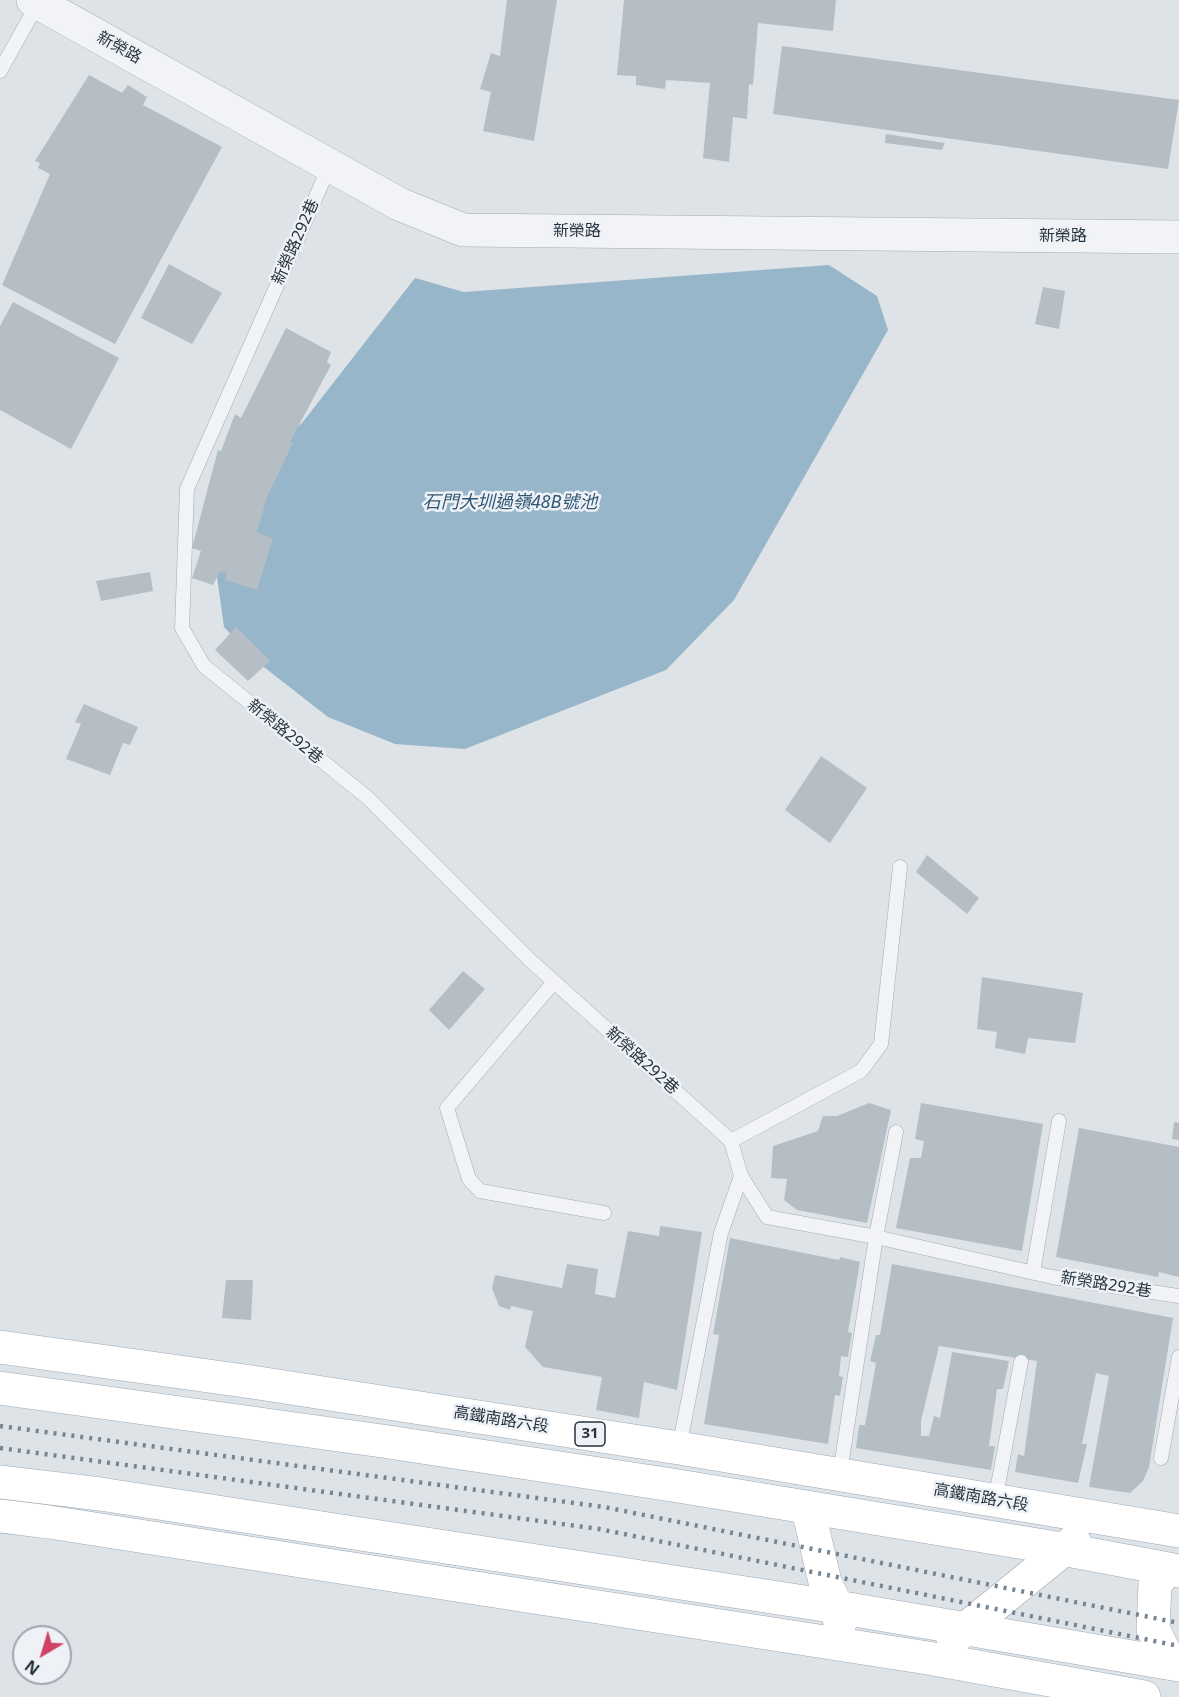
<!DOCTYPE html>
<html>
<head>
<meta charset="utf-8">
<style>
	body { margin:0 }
	#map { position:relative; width:1179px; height:1697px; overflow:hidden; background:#dee3e8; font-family:"Noto Sans",sans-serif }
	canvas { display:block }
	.north { position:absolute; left:12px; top:1625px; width:60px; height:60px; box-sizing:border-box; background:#eef2f6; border:2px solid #9ea6ad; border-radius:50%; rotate:218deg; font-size:16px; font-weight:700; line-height:24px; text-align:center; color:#27333f }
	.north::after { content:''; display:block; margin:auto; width:21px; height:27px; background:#d04067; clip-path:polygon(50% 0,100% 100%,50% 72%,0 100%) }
</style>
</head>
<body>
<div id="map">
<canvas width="1179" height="1697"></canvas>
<div class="north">N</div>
</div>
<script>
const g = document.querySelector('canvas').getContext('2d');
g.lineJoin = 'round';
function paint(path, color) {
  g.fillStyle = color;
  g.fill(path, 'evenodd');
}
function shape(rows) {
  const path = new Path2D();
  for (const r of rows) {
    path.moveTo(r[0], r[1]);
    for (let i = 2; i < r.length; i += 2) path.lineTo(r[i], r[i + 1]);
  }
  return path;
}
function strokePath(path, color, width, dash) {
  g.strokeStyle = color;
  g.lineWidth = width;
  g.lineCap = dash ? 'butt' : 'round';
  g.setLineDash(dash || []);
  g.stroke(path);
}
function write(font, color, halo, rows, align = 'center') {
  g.font = font + ' "Noto Sans","Noto Sans TC",sans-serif';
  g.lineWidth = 5;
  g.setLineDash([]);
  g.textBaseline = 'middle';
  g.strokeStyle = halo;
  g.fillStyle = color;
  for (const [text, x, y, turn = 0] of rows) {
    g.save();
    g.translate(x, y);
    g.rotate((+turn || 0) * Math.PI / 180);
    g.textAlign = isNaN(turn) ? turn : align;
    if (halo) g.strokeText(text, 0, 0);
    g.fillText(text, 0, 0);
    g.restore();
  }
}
const water = shape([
	[829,265,877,296,888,330,734,600,666,670,465,749,395,744,328,717,260,664,224,627,216,570,254,466,302,423,415,278,464,292]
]);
const building = shape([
	[507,0,557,0,534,141,483,131,491,92,480,89,491,53,500,56],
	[624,0,836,0,833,31,758,23,753,85,749,84,747,119,733,117,729,162,703,158,710,83,666,80,665,89,636,85,636,76,617,75],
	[782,46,1179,100,1168,169,773,114],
	[89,75,122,93,128,85,147,97,143,105,222,147,115,344,2,285,50,174,38,168,40,163,35,161],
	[886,134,945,143,942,150,885,143],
	[169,264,222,293,192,344,141,318],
	[1043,287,1065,291,1059,329,1035,324],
	[13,302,119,358,71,449,0,410,0,326],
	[286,328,331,352,327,362,331,365,290,442,293,443,267,497,257,532,273,539,257,590,225,580,227,573,220,571,213,585,192,578,201,551,192,548,218,450,221,451,235,414,241,418],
	[150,572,153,591,101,601,96,581],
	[236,627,270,661,248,681,215,650],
	[84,704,138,727,130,745,123,743,110,775,66,759,81,724,75,722],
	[821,756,867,788,830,843,785,810],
	[927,855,979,898,967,914,916,872],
	[463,971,485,989,449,1030,429,1010],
	[982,977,1083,993,1075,1043,1028,1038,1025,1054,995,1048,997,1032,977,1029],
	[869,1103,891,1110,867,1223,797,1210,784,1200,787,1179,771,1178,773,1146,818,1131,823,1116,837,1116],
	[921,1103,1043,1124,1022,1251,896,1228,910,1158,921,1158,924,1141,915,1139],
	[1174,1122,1179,1123,1179,1140,1172,1139],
	[1079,1128,1179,1147,1179,1277,1159,1272,1158,1277,1056,1257],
	[660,1226,702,1232,677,1390,644,1382,639,1418,596,1410,602,1377,543,1367,525,1347,533,1311,511,1306,510,1310,499,1306,492,1288,495,1275,562,1288,567,1264,598,1269,595,1294,615,1298,628,1231,659,1236],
	[730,1238,839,1260,840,1257,860,1262,848,1332,852,1333,848,1357,841,1356,839,1376,843,1377,840,1396,835,1395,828,1444,704,1424,719,1335,713,1334],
	[892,1264,1173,1318,1149,1467,1143,1481,1130,1493,1089,1487,1109,1376,1096,1373,1082,1444,1087,1444,1078,1483,1015,1472,1018,1454,1024,1456,1037,1361,939,1346,921,1421,921,1436,929,1436,934,1416,940,1418,952,1352,1009,1361,1003,1389,997,1389,989,1446,995,1446,991,1470,856,1448,859,1425,865,1425,876,1363,870,1361,876,1335,880,1335],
	[226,1280,253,1280,251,1320,222,1318]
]);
const service = shape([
	[0,71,38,3],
	[330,165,187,489,182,628,204,666,368,798,531,961,731,1141,741,1176,767,1217,876,1237,1052,1277,1179,1296],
	[554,982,447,1108,469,1179,480,1191,604,1213],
	[731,1141,861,1071,881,1044,900,867],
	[1033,1272,1059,1121],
	[679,1448,721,1233,741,1176],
	[1161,1458,1179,1357],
	[840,1473,876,1237,896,1132],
	[995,1501,1021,1362]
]);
const tertiary = shape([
	[33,0,399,204,463,230,1179,237]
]);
const primary = shape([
	[0,1347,252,1382,679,1448,1179,1531],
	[0,1388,382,1441,672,1485,1062,1549,1179,1571],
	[0,1482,100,1494,837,1607,1179,1665],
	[808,1509,825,1582,837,1607,840,1623],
	[0,1516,49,1522,928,1658,1144,1697],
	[1168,1569,1155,1584,1153,1629,1170,1663],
	[953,1639,1074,1541]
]);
const rail = shape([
	[0,1426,604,1507,1179,1623],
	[0,1448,599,1529,1179,1646]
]);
const shields = [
	[590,1434,30]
];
const shieldNames = [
	["31",590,1434]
];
const streetNames = [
	["新榮路",119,48,29],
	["新榮路",577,231],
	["新榮路",1063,236],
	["新榮路292巷",296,242,-66],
	["新榮路292巷",285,732,39],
	["新榮路292巷",642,1061,42],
	["新榮路292巷",1106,1285,9],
	["高鐵南路六段",501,1420,9],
	["高鐵南路六段",981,1498,10]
];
const waterNames = [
	["石門大圳過嶺48B號池",510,503]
];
paint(water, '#98b6c9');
paint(building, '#b5bdc5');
strokePath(service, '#a3abb2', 15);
strokePath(tertiary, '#a3abb2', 34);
strokePath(primary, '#9da9b4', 34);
strokePath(service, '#f1f3f6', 14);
strokePath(tertiary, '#f1f3f6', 33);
strokePath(primary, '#fff', 33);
strokePath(rail, '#778592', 4.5, [3, 6]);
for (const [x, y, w] of shields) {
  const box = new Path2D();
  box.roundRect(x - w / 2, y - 12, w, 24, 4.5);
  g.fillStyle = '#eef2f6';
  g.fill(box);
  strokePath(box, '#27333f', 1.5);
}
write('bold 15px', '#27333f', null, shieldNames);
write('16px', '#27333f', '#eef2f6', streetNames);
write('italic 18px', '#305774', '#eef2f6', waterNames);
</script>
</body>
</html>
